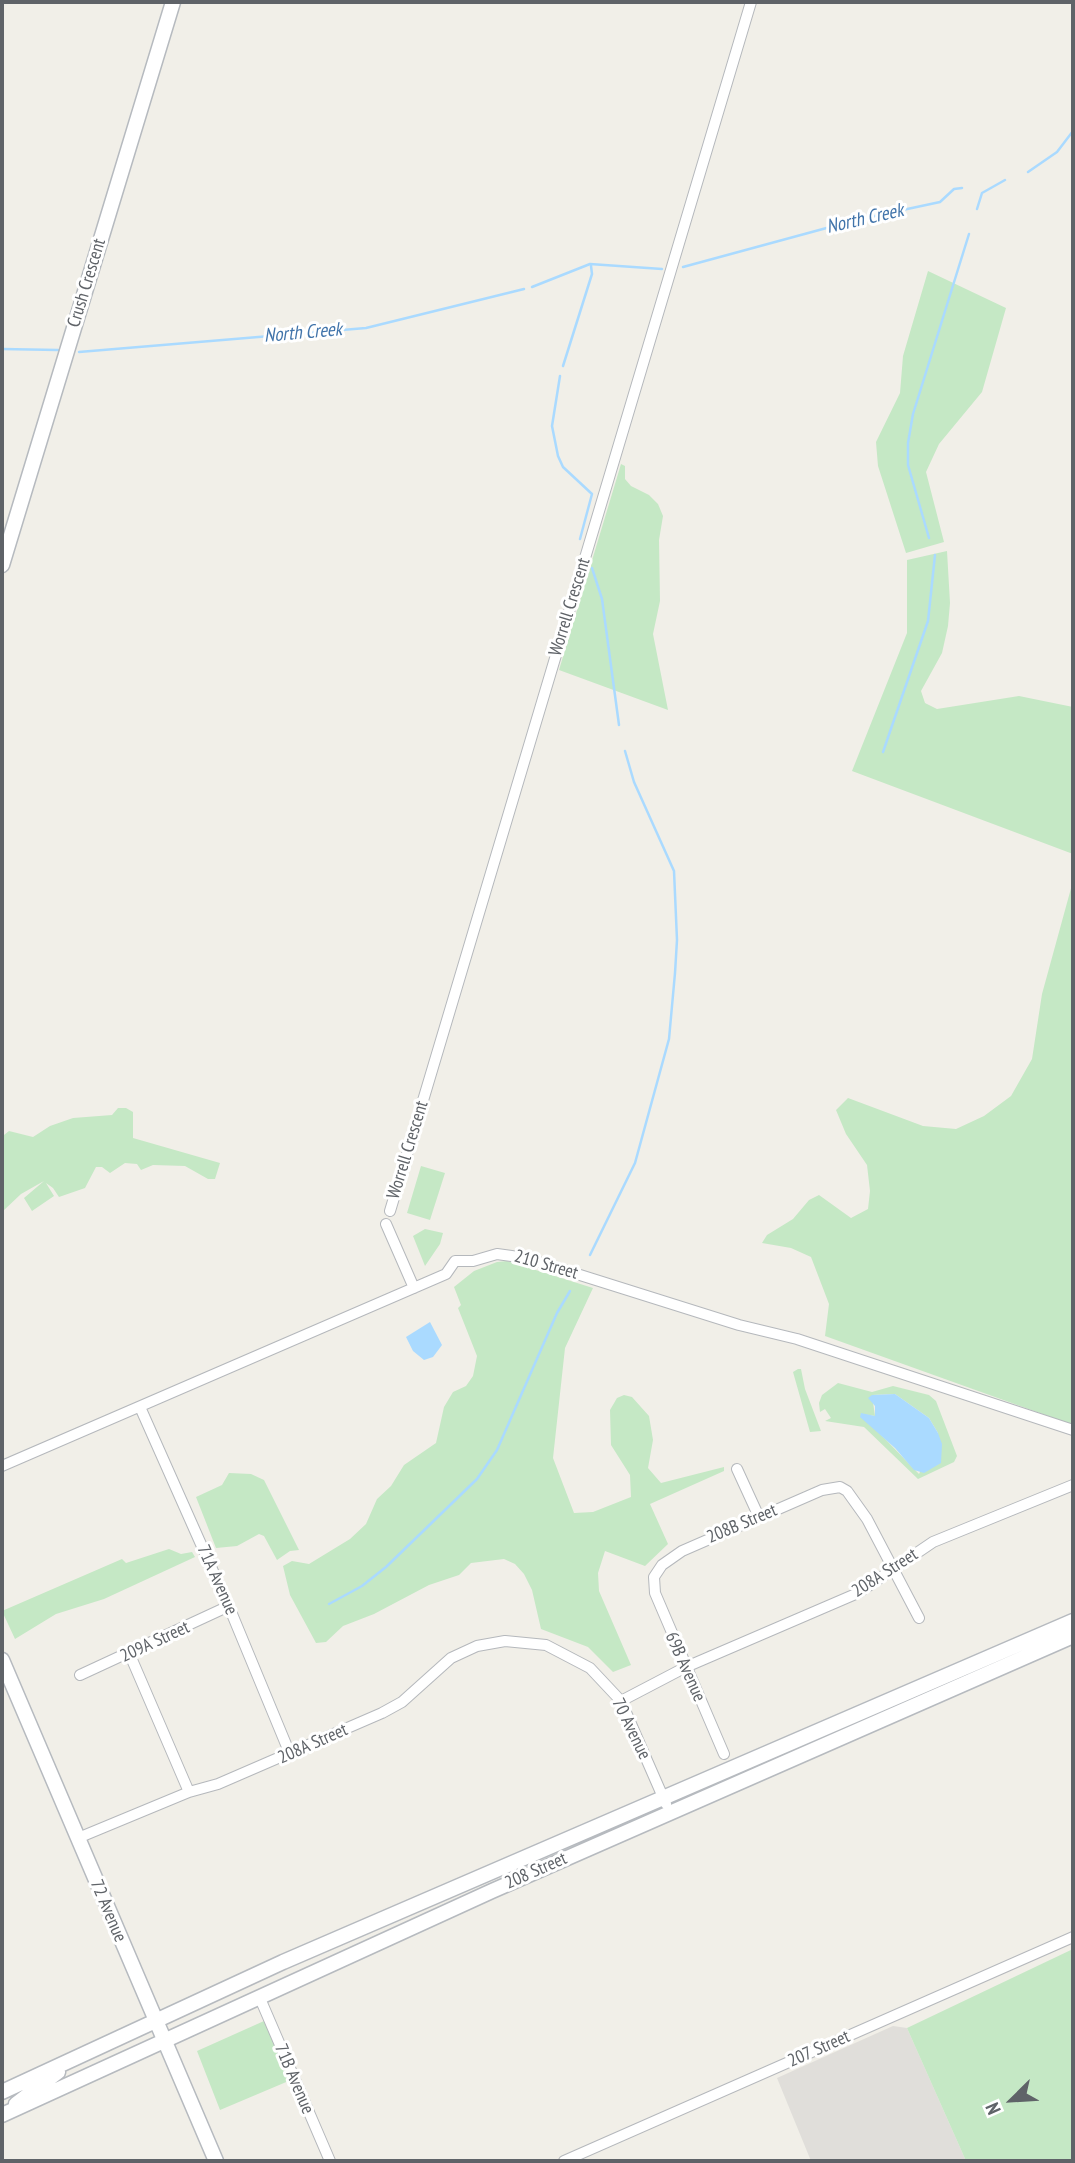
<!DOCTYPE html>
<html>
<head>
<meta charset="utf-8">
<style>
	body { margin:0 }
	#map { position:relative; width:1075px; height:2163px; overflow:hidden; background:#f1efe8; font-family:"PT Sans Narrow",sans-serif }
	canvas { display:block }
	.frame { position:absolute; inset:0; border:4px solid #5f6368; pointer-events:none }
	.north { position:absolute; left:977px; top:2065px; width:70px; height:70px; -webkit-text-stroke:5px #fff; paint-order:stroke; rotate:246deg; font-size:19px; font-weight:700; line-height:28px; text-align:center; color:#5f6368 }
	.north::after { content:''; display:block; margin:auto; width:24px; height:32px; background:#5f6368; clip-path:polygon(50% 0,100% 100%,50% 72%,0 100%) }
</style>
</head>
<body>
<div id="map">
<canvas width="1075" height="2163"></canvas>
<div class="frame"></div>
<div class="north">N</div>
</div>
<script>
const g = document.querySelector('canvas').getContext('2d');
g.lineJoin = 'round';
function paint(path, color) {
  g.fillStyle = color;
  g.fill(path, 'evenodd');
}
function shape(rows) {
  const path = new Path2D();
  for (const r of rows) {
    path.moveTo(r[0], r[1]);
    for (let i = 2; i < r.length; i += 2) path.lineTo(r[i], r[i + 1]);
  }
  return path;
}
function strokePath(path, color, width, dash) {
  g.strokeStyle = color;
  g.lineWidth = width;
  g.lineCap = dash ? 'butt' : 'round';
  g.setLineDash(dash || []);
  g.stroke(path);
}
function write(font, color, halo, rows, align = 'center') {
  g.font = font + ' "PT Sans Narrow",sans-serif';
  g.lineWidth = 6;
  g.setLineDash([]);
  g.textBaseline = 'middle';
  g.strokeStyle = halo;
  g.fillStyle = color;
  for (const [text, x, y, turn = 0] of rows) {
    g.save();
    g.translate(x, y);
    g.rotate((+turn || 0) * Math.PI / 180);
    g.textAlign = isNaN(turn) ? turn : align;
    if (halo) g.strokeText(text, 0, 0);
    g.fillText(text, 0, 0);
    g.restore();
  }
}
const industrial = shape([
	[893,2026,907,2028,966,2161,811,2161,777,2078]
]);
const green = shape([
	[928,271,1006,308,982,392,939,444,926,472,944,542,906,553,878,466,876,442,900,393,903,356],
	[621,464,625,466,625,479,631,486,649,495,658,504,663,516,659,540,660,601,653,634,668,710,559,670],
	[947,551,950,603,948,626,942,653,921,691,925,703,937,709,1019,696,1073,707,1073,854,852,771,907,633,907,560],
	[1073,881,1073,1425,825,1336,829,1304,811,1257,791,1248,762,1243,767,1235,793,1219,809,1200,819,1195,851,1218,868,1209,870,1191,867,1165,846,1134,836,1110,848,1098,923,1126,956,1129,984,1116,1011,1096,1032,1059,1042,994],
	[118,1108,126,1108,133,1112,133,1138,220,1163,215,1179,208,1179,185,1166,153,1165,141,1170,137,1164,125,1163,110,1173,102,1167,96,1167,85,1188,59,1197,53,1188,46,1183,54,1196,32,1211,24,1198,44,1181,21,1194,2,1212,4,1135,9,1131,33,1137,50,1126,73,1118,112,1115],
	[421,1166,445,1173,430,1220,407,1213],
	[425,1229,443,1233,440,1244,425,1266,413,1236],
	[507,1261,593,1288,565,1348,553,1458,574,1513,593,1512,631,1497,630,1475,611,1445,610,1410,617,1398,624,1395,632,1397,649,1416,653,1440,648,1468,661,1483,724,1467,724,1471,650,1504,668,1544,645,1566,605,1551,598,1573,599,1591,631,1665,613,1672,588,1647,541,1629,532,1590,524,1574,515,1564,504,1559,471,1563,459,1575,429,1585,374,1614,343,1626,326,1642,316,1643,290,1595,283,1566,292,1561,309,1564,350,1539,366,1524,377,1499,391,1486,404,1465,436,1443,444,1407,453,1392,466,1386,473,1376,477,1356,458,1308,461,1305,454,1287,474,1271,497,1262],
	[798,1369,801,1369,805,1389,821,1431,810,1432,793,1372],
	[838,1383,872,1392,893,1386,929,1395,936,1401,957,1456,954,1462,918,1479,864,1427,825,1421,831,1418,825,1409,820,1412,819,1403,822,1395],
	[895,1394,929,1418,938,1433,919,1474,861,1414,875,1416,872,1395],
	[229,1473,251,1474,264,1480,299,1550,290,1551,277,1560,264,1536,259,1534,237,1546,216,1548,196,1497,222,1485],
	[169,1549,181,1554,192,1552,195,1557,104,1599,56,1614,15,1639,2,1611,122,1559,126,1563],
	[1073,1949,1073,2161,966,2161,907,2028],
	[264,2021,291,2080,220,2110,197,2051]
]);
const water = shape([
	[430,1322,442,1345,433,1357,424,1360,413,1351,406,1337],
	[895,1394,929,1418,938,1433,942,1444,941,1463,924,1473,914,1470,895,1448,860,1417,861,1413,875,1416,875,1406,868,1398,872,1395]
]);
const stream = shape([
	[1028,172,1057,152,1073,131],
	[982,193,1005,180],
	[977,209,982,193],
	[683,267,856,220,940,202,954,189,962,188],
	[532,287,590,264,662,269],
	[2,349,58,350],
	[79,352,366,328,524,289],
	[563,366,592,274,591,266],
	[560,376,552,426,558,456,563,467,592,494,580,539],
	[929,538,908,465,908,443,913,414,969,234],
	[592,568,602,599,619,725],
	[883,752,928,621,935,555],
	[590,1255,635,1163,669,1039,675,973,677,940,674,871,634,782,625,751],
	[329,1604,362,1586,386,1567,477,1479,497,1450,557,1313,570,1291]
]);
const street = shape([
	[390,1211,751,2],
	[386,1224,414,1288],
	[140,1407,232,1614,290,1754],
	[2,1466,446,1274,455,1261,473,1261,497,1254,526,1258,739,1325,797,1339,1073,1430],
	[737,1469,759,1517],
	[130,1655,189,1792],
	[80,1675,229,1606],
	[621,1701,686,1667,858,1593,933,1542,1073,1485],
	[724,1754,655,1593,654,1577,662,1565,682,1551,822,1490,840,1487,847,1491,867,1519,919,1618],
	[78,1838,189,1792,218,1784,382,1713,402,1702,451,1658,477,1646,505,1641,546,1645,590,1668,621,1701,666,1804],
	[259,1996,330,2161],
	[564,2161,1073,1937]
]);
const secondary = shape([
	[2,565,173,2],
	[2,1660,216,2161],
	[2,2092,283,1962,1073,1621],
	[16,2104,58,2072],
	[2,2115,492,1891,1073,1636]
]);
const streetNames = [
	["Crush Crescent",87,283,-73],
	["Worrell Crescent",570,607,-73],
	["Worrell Crescent",408,1150,-73],
	["210 Street",546,1265,16],
	["208B Street",742,1524,-23],
	["208A Street",885,1573,-33],
	["71A Avenue",217,1580,66],
	["209A Street",155,1642,-25],
	["69B Avenue",685,1667,66],
	["70 Avenue",631,1729,64],
	["208A Street",313,1744,-24],
	["208 Street",536,1871,-24],
	["72 Avenue",108,1911,67],
	["207 Street",819,2049,-24],
	["71B Avenue",294,2079,67]
];
const waterNames = [
	["North Creek",865,219,-13],
	["North Creek",303,333,-5]
];
paint(industrial, '#e0deda');
paint(green, '#c5e8c5');
paint(water, '#aadaff');
strokePath(stream, '#aadaff', 2.5);
strokePath(street, '#b5b8bc', 12);
strokePath(secondary, '#b6babf', 17);
strokePath(street, '#fff', 10);
strokePath(secondary, '#fff', 14);
write('18px', '#5f6368', '#fff', streetNames);
write('italic 19px', '#4174aa', '#fff', waterNames);
</script>
</body>
</html>
